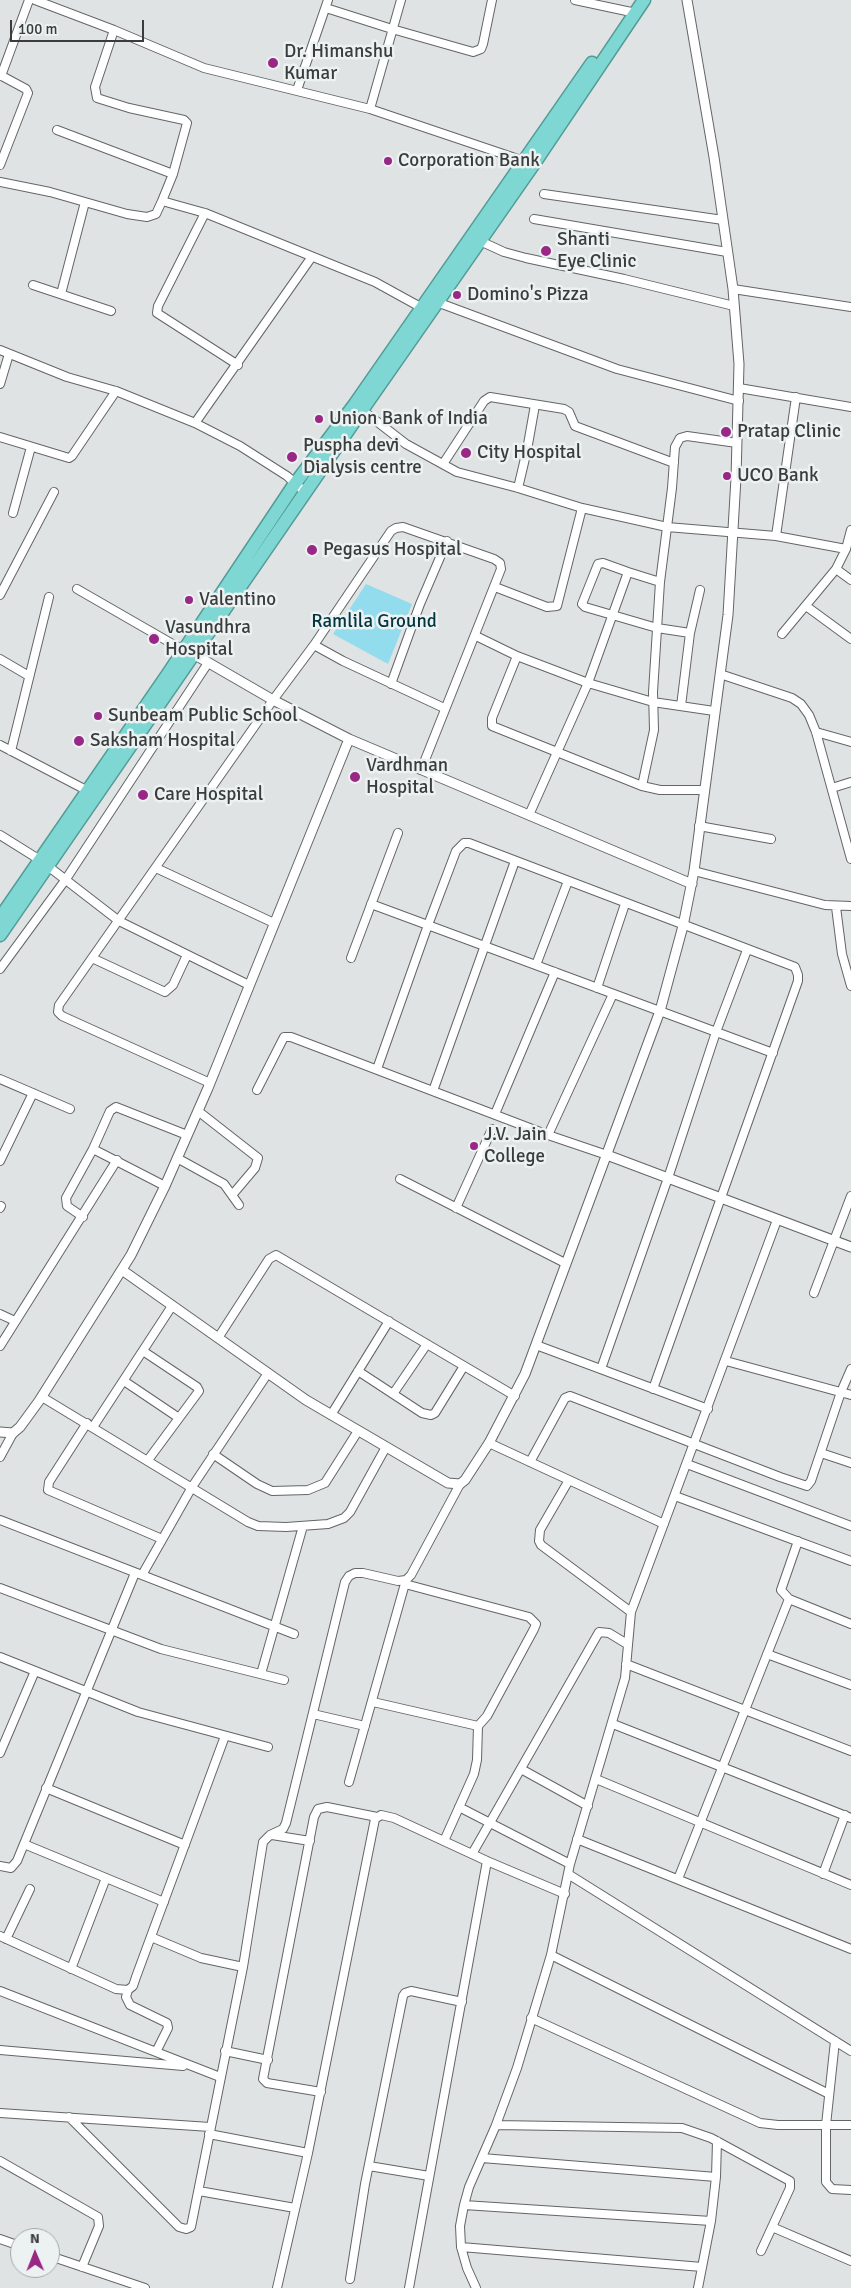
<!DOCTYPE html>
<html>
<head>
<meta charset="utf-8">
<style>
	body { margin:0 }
	#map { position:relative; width:851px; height:2288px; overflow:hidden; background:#dfe3e4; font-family:Signika,sans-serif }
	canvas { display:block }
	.north { position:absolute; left:10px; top:2228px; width:50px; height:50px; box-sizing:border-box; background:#ecf1f2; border:1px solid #a5a9aa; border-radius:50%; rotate:359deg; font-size:14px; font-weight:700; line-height:20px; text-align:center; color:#3b3d3d }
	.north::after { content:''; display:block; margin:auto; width:18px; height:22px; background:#982785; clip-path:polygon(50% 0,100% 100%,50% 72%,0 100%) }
	.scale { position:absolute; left:10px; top:20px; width:134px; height:22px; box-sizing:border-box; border:2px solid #3b3d3d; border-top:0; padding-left:6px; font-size:15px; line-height:18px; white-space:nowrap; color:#3b3d3d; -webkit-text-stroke:4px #ecf1f2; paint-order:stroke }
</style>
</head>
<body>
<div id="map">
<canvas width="851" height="2288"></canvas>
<div class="north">N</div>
<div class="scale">100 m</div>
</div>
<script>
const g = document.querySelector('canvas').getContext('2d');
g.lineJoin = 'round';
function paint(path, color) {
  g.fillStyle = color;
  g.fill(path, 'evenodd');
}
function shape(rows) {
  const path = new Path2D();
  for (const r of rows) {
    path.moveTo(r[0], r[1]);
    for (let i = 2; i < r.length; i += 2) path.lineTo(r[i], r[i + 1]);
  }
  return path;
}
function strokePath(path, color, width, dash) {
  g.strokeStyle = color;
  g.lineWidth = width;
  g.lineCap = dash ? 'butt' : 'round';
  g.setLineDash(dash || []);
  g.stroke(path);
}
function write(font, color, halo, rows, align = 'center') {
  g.font = font + ' Signika,sans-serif';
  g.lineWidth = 5;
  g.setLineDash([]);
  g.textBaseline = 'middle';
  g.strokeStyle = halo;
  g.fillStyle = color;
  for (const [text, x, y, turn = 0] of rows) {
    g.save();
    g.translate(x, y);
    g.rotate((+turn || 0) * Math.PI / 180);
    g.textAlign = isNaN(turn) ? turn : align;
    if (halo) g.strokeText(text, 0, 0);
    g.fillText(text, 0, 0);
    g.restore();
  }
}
const green = shape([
	[366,584,412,604,388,664,333,634]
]);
const minor = shape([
	[35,0,114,30,204,68,370,109,527,162],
	[575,0,636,13],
	[326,8,392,29,473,52,481,49,483,44,492,0],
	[114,30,95,87,97,98,129,108,184,120,187,123,173,174,162,201],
	[0,75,26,89,28,93,0,165],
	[1,76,29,0],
	[297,90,328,0],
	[370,109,401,0],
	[57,130,173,174],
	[0,182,50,192,127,214,147,217,156,214,162,201,205,213,375,282,424,309],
	[544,194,723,220],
	[205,213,158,306,157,313,238,365],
	[534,219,727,252],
	[480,241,504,252,526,258,624,279,734,306],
	[33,285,111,311],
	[733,289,851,307],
	[61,294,85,202],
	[434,301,617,369,739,401],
	[0,350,67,377,116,391,195,423,240,446,287,476,306,493],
	[0,384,9,354],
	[739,388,851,407],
	[362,410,406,444,457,472,518,488,582,508,667,527,776,536,846,549,851,530],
	[195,423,311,258],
	[0,437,69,458,72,456,116,391],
	[443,464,484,401,490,397,564,409,569,412,575,426,674,463],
	[518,488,527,450,535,405],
	[13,513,31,447],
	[776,536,796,397],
	[836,569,851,580],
	[628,572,603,563,598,564,582,604,585,607,657,628,690,633,681,706],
	[495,587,547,607,557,606,582,508],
	[77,589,183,650],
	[0,595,54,492],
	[806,606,851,639],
	[690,633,700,590],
	[782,634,836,569,846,549],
	[476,636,517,656,588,683,653,702,714,711],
	[314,645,343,661,444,708],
	[517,656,492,718,492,726,642,786,660,790,704,790],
	[0,659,29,676],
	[720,674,792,698,801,704,809,715,816,732,851,859],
	[391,684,420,604,447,541],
	[816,732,851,742],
	[0,745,88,791],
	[11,751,49,597],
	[642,786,654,730,653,692,660,582,672,488,675,447,680,438,687,436,737,443],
	[832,788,851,782],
	[529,815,588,683,628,572,660,582],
	[699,826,771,839],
	[0,835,40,860,119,921,249,985],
	[156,868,274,923],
	[694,871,825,905,851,906],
	[371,904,773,1053],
	[836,907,842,954,851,986],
	[92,958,165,992,173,985,187,955],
	[351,958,398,833],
	[536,965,568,881],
	[0,969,66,879,208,663],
	[597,988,625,904],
	[377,1069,428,925,456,851,464,843,469,843,795,967,798,975,798,981,653,1389],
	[0,1079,70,1109],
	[210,1083,62,1016,58,1012,59,1005,273,700,314,645,391,531,396,528,403,527,494,559,500,563,501,569,421,770],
	[257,1090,284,1037,291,1037,548,1135,607,1155],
	[433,1091,515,861],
	[198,1111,258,1158,255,1168,233,1194],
	[495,1114,555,972],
	[548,1135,613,994],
	[93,1149,110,1111,116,1107,187,1135],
	[177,1158,224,1184,239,1205],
	[0,1161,33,1093],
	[400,1179,565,1263],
	[0,1208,1,1206],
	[456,1208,492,1129],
	[83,1217,67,1206,66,1198,93,1149,165,1186],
	[814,1293,851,1196],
	[0,1314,15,1321],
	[218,1338,269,1259,276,1255,515,1396],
	[536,1345,708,1409],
	[0,1346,117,1160],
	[143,1351,197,1387,199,1391,148,1460],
	[726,1361,851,1395],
	[601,1369,668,1178,716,1032,747,950],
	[358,1371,422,1413,431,1415,435,1413,464,1366],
	[124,1381,179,1418],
	[393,1394,427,1344],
	[42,1397,248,1522,258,1526,286,1527,328,1524,344,1518,350,1512,386,1447],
	[331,1415,389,1321],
	[87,1423,49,1482,48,1490,162,1539],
	[93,1427,172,1306],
	[489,1443,664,1524],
	[821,1453,851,1463],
	[213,1454,257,1484,272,1491,308,1490,325,1483,358,1431],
	[0,1457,13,1433],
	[530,1462,565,1398,570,1396,780,1477,807,1486,811,1481,841,1392,851,1369],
	[687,1464,851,1526],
	[569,1480,540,1530,539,1541,541,1545,631,1612],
	[675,1496,851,1561],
	[0,1520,294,1634],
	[142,1575,192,1487,268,1373],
	[0,1588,161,1649,284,1680],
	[789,1599,851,1624],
	[767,1654,851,1685],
	[0,1657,138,1712,268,1747],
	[626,1664,851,1751],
	[261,1674,303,1526],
	[373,1702,478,1726,487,1716,534,1629,536,1624,529,1617,405,1584],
	[313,1714,365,1726],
	[613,1724,851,1818],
	[0,1753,35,1671],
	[521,1769,588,1806],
	[596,1779,851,1885],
	[349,1782,406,1580],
	[46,1788,185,1845],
	[459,1807,570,1864],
	[272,1835,310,1841],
	[577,1839,851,1949],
	[444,1841,474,1774,477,1760,478,1726],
	[24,1844,164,1902],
	[472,1854,599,1632,609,1633,627,1644],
	[0,1866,11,1868,17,1861,135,1573],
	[568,1874,851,2051],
	[823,1874,845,1815],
	[678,1879,789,1599,781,1590,798,1541],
	[0,1936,116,1989,128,1990,133,1986,136,1977,225,1736],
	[151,1937,201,1958,243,1967],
	[6,1939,30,1889],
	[551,1955,829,2094],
	[71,1969,106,1878],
	[128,1990,126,1997,130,2005,167,2023,168,2028,156,2052],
	[0,1991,220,2077],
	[531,2018,760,2123,778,2125,851,2125],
	[835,2041,826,2125,826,2182,832,2189,851,2190],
	[0,2050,183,2066],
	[225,2051,268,2060],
	[321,2092,267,2083,263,2079,314,1817,318,1809,327,1807,377,1817],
	[0,2113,210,2127],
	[69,2117,179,2227,186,2229,191,2227,243,1967,263,1842,270,1835,283,1829,286,1823,345,1582,349,1576,355,1573,363,1573,398,1581,406,1580,411,1575,460,1484],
	[496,2125,682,2128,711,2138,790,2181,790,2188,761,2251],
	[209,2134,308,2153],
	[482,2158,716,2177],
	[0,2161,98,2217,99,2226,82,2267],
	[369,2166,429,2176],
	[199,2191,295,2208],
	[464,2205,711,2221],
	[772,2227,851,2261],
	[0,2239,20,2246],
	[461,2247,702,2267],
	[50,2256,145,2288],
	[350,2279,365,2184,403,1996,405,1993,411,1991,462,2002],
	[277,2288,308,2153,375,1819,381,1815,394,1818,487,1861,565,1894],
	[409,2288,487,1861],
	[476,2288,467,2268,461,2247,460,2226,464,2205,469,2187,496,2125,517,2068,551,1955,570,1864,625,1678,631,1612,777,1220],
	[698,2288,711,2221,716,2177,717,2141]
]);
const tertiary = shape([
	[190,652,273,700,349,739],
	[607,1155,851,1247],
	[122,1270,306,1400,448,1483,460,1484,465,1480,489,1443,525,1374,660,1011,683,926,694,871,728,615,736,478,739,364,733,289,714,157,687,0],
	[0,1432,13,1433,20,1427,39,1401,131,1255,165,1186,208,1088,349,739,692,884]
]);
const trunk = shape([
	[0,918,168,674,294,485,355,404,592,63],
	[0,935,362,410,533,165,644,0]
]);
const markers = [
	[273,63,6,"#982785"],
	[388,161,5,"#982785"],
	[546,251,6,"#982785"],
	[457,295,5,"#982785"],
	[319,419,5,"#982785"],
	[726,432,6,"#982785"],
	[466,453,6,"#982785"],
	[292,457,6,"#982785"],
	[727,476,5,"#982785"],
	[312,550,6,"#982785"],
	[189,600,5,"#982785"],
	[154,639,6,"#982785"],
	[98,716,5,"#982785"],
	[79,741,6,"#982785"],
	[355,777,6,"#982785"],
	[143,795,6,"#982785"],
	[474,1146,5,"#982785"]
];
const poiNames = [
	["Dr. Himanshu",284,52],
	["Kumar",284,74],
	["Corporation Bank",398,161],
	["Shanti",557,240],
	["Eye Clinic",557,262],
	["Domino's Pizza",467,295],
	["Union Bank of India",329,419],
	["Pratap Clinic",737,432],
	["Puspha devi",303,446],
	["Dialysis centre",303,468],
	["City Hospital",477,453],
	["UCO Bank",737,476],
	["Pegasus Hospital",323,550],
	["Valentino",199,600],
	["Vasundhra",165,628],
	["Hospital",165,650],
	["Sunbeam Public School",108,716],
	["Saksham Hospital",90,741],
	["Vardhman",366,766],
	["Hospital",366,788],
	["Care Hospital",154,795],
	["J.V. Jain",484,1135],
	["College",484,1157]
];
const parkNames = [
	["Ramlila Ground",374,622]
];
paint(green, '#92dced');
strokePath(minor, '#626667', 10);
strokePath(tertiary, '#626667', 11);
strokePath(trunk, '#529b97', 15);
strokePath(minor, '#fff', 8);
strokePath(tertiary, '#fff', 9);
strokePath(trunk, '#7ed7d2', 12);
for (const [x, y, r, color] of markers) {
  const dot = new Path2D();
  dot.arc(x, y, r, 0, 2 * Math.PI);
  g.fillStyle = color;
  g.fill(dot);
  strokePath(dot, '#ecf1f2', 2);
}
write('19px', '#3b3d3d', '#ecf1f2', poiNames, 'left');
write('19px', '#02353f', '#ecf1f2', parkNames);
</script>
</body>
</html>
